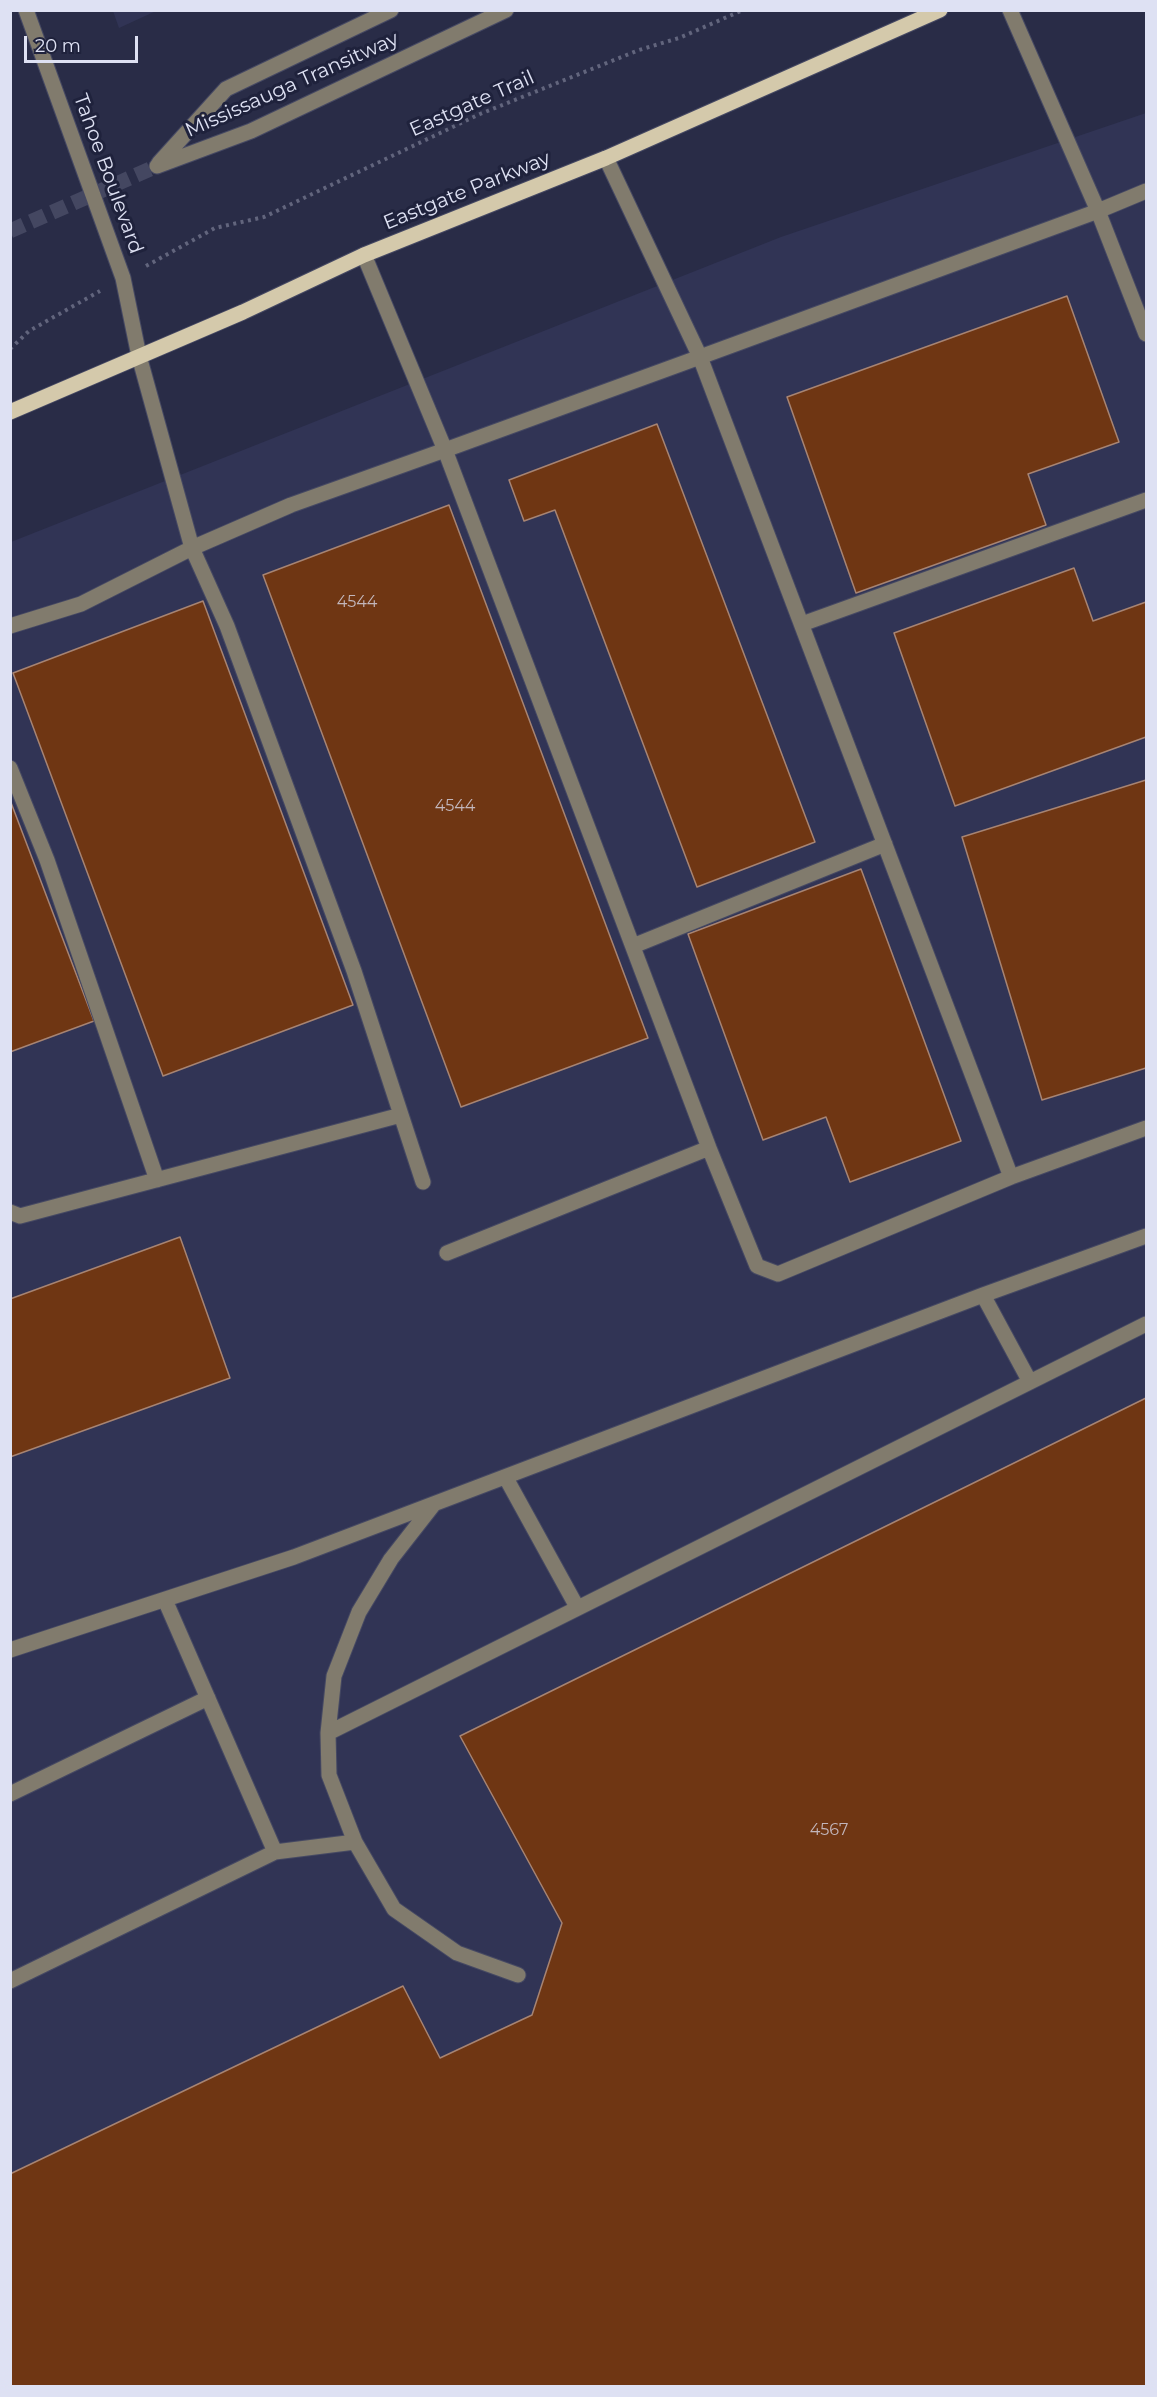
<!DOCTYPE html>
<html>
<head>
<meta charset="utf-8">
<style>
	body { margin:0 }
	#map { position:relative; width:1157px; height:2397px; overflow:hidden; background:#292c47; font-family:Montserrat,sans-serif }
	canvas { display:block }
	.frame { position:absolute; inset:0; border:12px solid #dee1f3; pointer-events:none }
	.scale { position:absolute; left:24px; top:36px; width:114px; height:27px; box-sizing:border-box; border:3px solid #dee1f3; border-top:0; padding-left:8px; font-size:18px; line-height:21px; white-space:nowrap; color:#dee1f3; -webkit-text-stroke:4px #1f223c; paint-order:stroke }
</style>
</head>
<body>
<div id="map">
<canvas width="1157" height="2397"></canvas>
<div class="frame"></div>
<div class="scale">20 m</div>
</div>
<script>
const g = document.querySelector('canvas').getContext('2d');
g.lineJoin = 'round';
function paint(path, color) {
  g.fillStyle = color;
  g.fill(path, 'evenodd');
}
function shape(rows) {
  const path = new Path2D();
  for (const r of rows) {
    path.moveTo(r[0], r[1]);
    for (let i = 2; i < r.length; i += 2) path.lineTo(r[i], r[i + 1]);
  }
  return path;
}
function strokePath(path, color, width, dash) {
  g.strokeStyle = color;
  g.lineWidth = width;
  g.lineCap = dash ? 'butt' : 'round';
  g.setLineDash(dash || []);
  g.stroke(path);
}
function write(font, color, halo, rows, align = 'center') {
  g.font = font + ' Montserrat,sans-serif';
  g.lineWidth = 6;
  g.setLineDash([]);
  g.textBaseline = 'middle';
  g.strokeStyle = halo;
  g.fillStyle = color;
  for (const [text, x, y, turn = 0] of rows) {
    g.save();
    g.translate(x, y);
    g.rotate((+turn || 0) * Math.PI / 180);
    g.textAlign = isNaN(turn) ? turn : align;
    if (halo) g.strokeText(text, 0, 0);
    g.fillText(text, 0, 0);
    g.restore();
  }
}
const built = shape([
	[113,11,156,11,119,28],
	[1146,113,1146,2386,11,2386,11,542,781,237]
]);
const building = shape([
	[1067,296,1119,442,1028,474,1046,525,856,593,787,397,1067,296],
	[657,424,815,842,697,887,555,510,524,521,509,480,657,424],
	[449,505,648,1038,461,1107,263,575,449,505],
	[1074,568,1093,621,1146,602,1146,737,955,806,894,633,1074,568],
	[203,601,353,1005,163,1076,13,673,203,601],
	[1146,780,1146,1068,1042,1100,962,837,1146,780],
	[10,800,94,1021,10,1052,10,800],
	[861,869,961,1141,850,1182,826,1117,763,1140,688,934,861,869],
	[180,1237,230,1378,10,1457,10,1299,180,1237],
	[1146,1398,1146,2386,10,2386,10,2174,403,1986,440,2058,532,2015,562,1923,460,1736,1146,1398]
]);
const minorTunnel = shape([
	[10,231,157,166]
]);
const path = shape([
	[146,266,215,228,264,217,480,114,639,50,679,38,743,10],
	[10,349,29,331,100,291]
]);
const minor = shape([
	[606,158,700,357,445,450,709,1148,757,1266,778,1274,1011,1177,700,357,1098,211,1010,10],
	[159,163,226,89,391,10],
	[157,166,251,131,506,10],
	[1146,191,1098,211,1146,334],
	[364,255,445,450,291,505,192,548,227,626,354,971,423,1182],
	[802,624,1146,500],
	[10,626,81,604,192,548,139,356,123,278,26,10],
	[10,768,47,860,157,1180],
	[633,946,885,844],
	[1011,1177,1146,1128],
	[10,1212,20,1216,401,1115],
	[447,1253,709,1148],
	[983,1295,1030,1382],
	[506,1478,577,1607],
	[434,1504,391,1559,359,1612,334,1676,328,1733,329,1775,355,1842,394,1909,457,1953,518,1975],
	[10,1650,294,1557,983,1295,1146,1236],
	[328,1733,1146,1324],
	[10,1794,208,1698],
	[275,1852,355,1842],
	[10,1981,275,1852,165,1600]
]);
const major = shape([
	[10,412,243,312,364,255,606,158,940,10]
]);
const numberNames = [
	["4544",357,602],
	["4544",455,806],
	["4567",829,1830]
];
const streetNames = [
	["Mississauga Transitway",292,85,-24],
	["Eastgate Trail",472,104,-24],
	["Tahoe Boulevard",108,174,70],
	["Eastgate Parkway",467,191,-22]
];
paint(built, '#313455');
paint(building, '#6f3613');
strokePath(building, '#a78473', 1.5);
strokePath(minorTunnel, '#444761', 15, [15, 8]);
strokePath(minor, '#464963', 17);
strokePath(major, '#464963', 17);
strokePath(path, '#62657d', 4, [3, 4.5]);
strokePath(minor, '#817b6d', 15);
strokePath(major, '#d4c9ab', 15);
write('16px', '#c2b6bb', null, numberNames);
write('20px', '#dee1f3', '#1f223c', streetNames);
</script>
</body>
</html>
